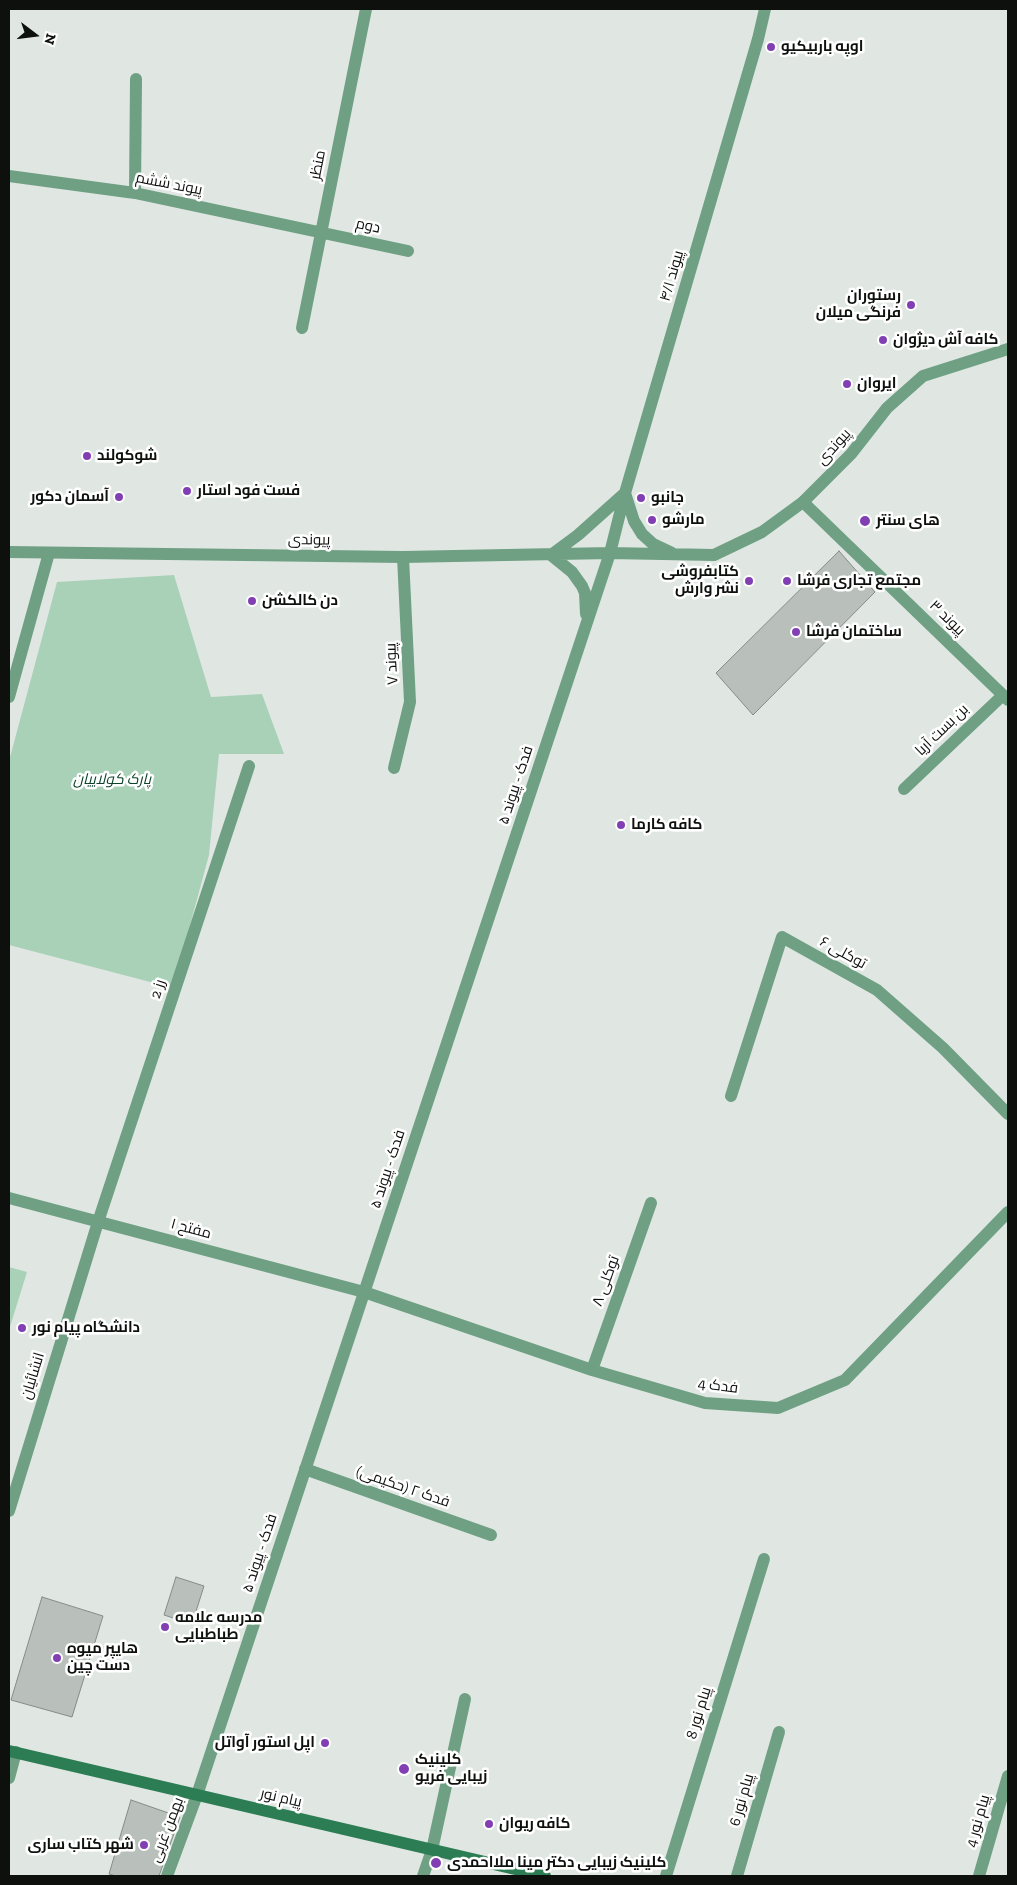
<!DOCTYPE html>
<html>
<head>
<meta charset="utf-8">
<style>
	body { margin:0 }
	#map { position:relative; width:1017px; height:1885px; overflow:hidden; background:#e0e7e3; font-family:"Zilla Slab",serif }
	canvas { display:block }
	.frame { position:absolute; inset:0; border:10px solid #0e100e; pointer-events:none }
	.north { position:absolute; left:10px; top:10px; width:50px; height:50px; -webkit-text-stroke:4px #fff; paint-order:stroke; rotate:105deg; font-size:14px; font-weight:700; line-height:20px; text-align:center; color:#0e100e }
	.north::after { content:''; display:block; margin:auto; width:18px; height:22px; background:#0e100e; clip-path:polygon(50% 0,100% 100%,50% 72%,0 100%) }
</style>
</head>
<body>
<div id="map">
<canvas width="1017" height="1885"></canvas>
<div class="frame"></div>
<div class="north">N</div>
</div>
<script>
const g = document.querySelector('canvas').getContext('2d');
g.lineJoin = 'round';
function paint(path, color) {
  g.fillStyle = color;
  g.fill(path, 'evenodd');
}
function shape(rows) {
  const path = new Path2D();
  for (const r of rows) {
    path.moveTo(r[0], r[1]);
    for (let i = 2; i < r.length; i += 2) path.lineTo(r[i], r[i + 1]);
  }
  return path;
}
function strokePath(path, color, width, dash) {
  g.strokeStyle = color;
  g.lineWidth = width;
  g.lineCap = dash ? 'butt' : 'round';
  g.setLineDash(dash || []);
  g.stroke(path);
}
function write(font, color, halo, rows, align = 'center') {
  g.font = font + ' "Zilla Slab",Cairo,serif';
  g.lineWidth = 5;
  g.setLineDash([]);
  g.textBaseline = 'middle';
  g.strokeStyle = halo;
  g.fillStyle = color;
  for (const [text, x, y, turn = 0] of rows) {
    g.save();
    g.translate(x, y);
    g.rotate((+turn || 0) * Math.PI / 180);
    g.textAlign = isNaN(turn) ? turn : align;
    if (halo) g.strokeText(text, 0, 0);
    g.fillText(text, 0, 0);
    g.restore();
  }
}
const green = shape([
	[174,575,211,697,262,694,284,754,219,754,209,855,173,988,9,945,9,761,57,582],
	[9,1267,27,1272,9,1330]
]);
const building = shape([
	[839,551,875,592,753,715,716,673,839,551],
	[176,1577,204,1586,192,1624,164,1615,176,1577],
	[42,1597,103,1616,72,1717,11,1700,42,1597],
	[131,1800,180,1817,159,1876,116,1876,109,1874,131,1800]
]);
const service = shape([
	[305,1469,491,1535],
	[432,1850,465,1699]
]);
const minor = shape([
	[9,176,135,193,408,251],
	[135,193,136,79],
	[302,328,366,9],
	[803,502,1008,700],
	[9,697,49,553],
	[394,768,410,702,403,557],
	[904,789,1003,695],
	[731,1096,782,937,877,990,943,1048,1008,1114],
	[9,1198,364,1292,592,1370,705,1403,778,1408,845,1380,1008,1212],
	[592,1370,651,1203],
	[9,1511,98,1222,249,766],
	[9,1778,16,1752],
	[167,1876,197,1795],
	[423,1876,432,1850],
	[666,1876,764,1559],
	[737,1876,779,1732],
	[979,1876,1008,1776]
]);
const tertiary = shape([
	[625,493,634,521,642,534,653,544,672,553],
	[9,552,403,557,610,553,714,555,762,532,803,502,851,454,887,408,923,376,1008,349],
	[586,614,585,593,582,586,572,572,551,555,578,535,625,493],
	[197,1795,610,553,625,493,758,39,765,9]
]);
const secondary = shape([
	[9,1751,545,1876]
]);
const markers = [
	[771,47,5,"#813fb3"],
	[911,305,5,"#813fb3"],
	[883,340,5,"#813fb3"],
	[847,384,5,"#813fb3"],
	[87,456,5,"#813fb3"],
	[187,491,5,"#813fb3"],
	[119,497,5,"#813fb3"],
	[641,498,5,"#813fb3"],
	[652,520,5,"#813fb3"],
	[865,521,6,"#813fb3"],
	[749,581,5,"#813fb3"],
	[787,581,5,"#813fb3"],
	[252,601,5,"#813fb3"],
	[796,632,5,"#813fb3"],
	[621,825,5,"#813fb3"],
	[22,1328,5,"#813fb3"],
	[165,1627,5,"#813fb3"],
	[57,1658,5,"#813fb3"],
	[325,1743,5,"#813fb3"],
	[404,1769,6,"#813fb3"],
	[489,1824,5,"#813fb3"],
	[144,1845,5,"#813fb3"],
	[436,1863,6,"#813fb3"]
];
const poiNames = [
	["اوپه باربیکیو",781,47],
	["رستوران",901,296,"right"],
	["فرنگی میلان",901,313,"right"],
	["کافه آش دیژوان",893,340],
	["ایروان",857,384],
	["شوکولند",97,456],
	["فست فود استار",197,491],
	["آسمان دکور",109,497,"right"],
	["جانبو",651,498],
	["مارشو",662,520],
	["های سنتر",876,521],
	["کتابفروشی",739,572,"right"],
	["نشر وارش",739,589,"right"],
	["مجتمع تجاری فرشا",797,581],
	["دن کالکشن",262,601],
	["ساختمان فرشا",806,632],
	["کافه کارما",631,825],
	["دانشگاه پیام نور",32,1328],
	["مدرسه علامه",175,1618],
	["طباطبایی",175,1635],
	["هایپر میوه",67,1649],
	["دست چین",67,1666],
	["اپل استور آواتل",315,1743,"right"],
	["کلینیک",415,1760],
	["زیبایی فریو",415,1777],
	["کافه ریوان",499,1824],
	["شهر کتاب ساری",134,1845,"right"],
	["کلینیک زیبایی دکتر مینا ملااحمدی",447,1863]
];
const streetNames = [
	["منظر",318,165,-79],
	["پیوند ششم",169,184,11],
	["دوم",368,226,13],
	["پیوند ۴/۱",672,276,-74],
	["پیوندی",834,447,-48],
	["پیوندی",309,540,1],
	["پیوند ۳",947,618,44],
	["پیوند ۷",392,664,-93],
	["بن بست آریا",942,730,-44],
	["فدک - پیوند ۵",516,785,-72],
	["توکلی ۶",843,953,29],
	["رز 2",158,989,-72],
	["فدک - پیوند ۵",388,1169,-72],
	["مفتح ۱",191,1229,15],
	["توکلی ۸",606,1281,-70],
	["انشائیان",33,1376,-73],
	["فدک 4",718,1386,7],
	["فدک ۲ (حکیمی)",403,1487,19],
	["فدک - پیوند ۵",260,1553,-72],
	["پیام نور 8",699,1713,-73],
	["پیام نور",281,1798,13],
	["پیام نور 6",742,1800,-74],
	["پیام نور 4",978,1821,-74],
	["بهمن غربی",167,1830,-69]
];
const parkNames = [
	["پارک کولاییان",112,780]
];
paint(green, '#a9d1b8');
paint(building, '#b9c0bb');
strokePath(building, '#858b87', 1);
strokePath(service, '#6fa083', 12);
strokePath(minor, '#6fa083', 12);
strokePath(tertiary, '#6fa083', 12);
strokePath(secondary, '#2c7d54', 12);
for (const [x, y, r, color] of markers) {
  const dot = new Path2D();
  dot.arc(x, y, r, 0, 2 * Math.PI);
  g.fillStyle = color;
  g.fill(dot);
  strokePath(dot, '#fff', 2);
}
write('bold 15px', '#0e100e', '#fff', poiNames, 'left');
write('15px', '#0e100e', '#fff', streetNames);
write('italic 15px', '#0c4329', '#fff', parkNames);
</script>
</body>
</html>
